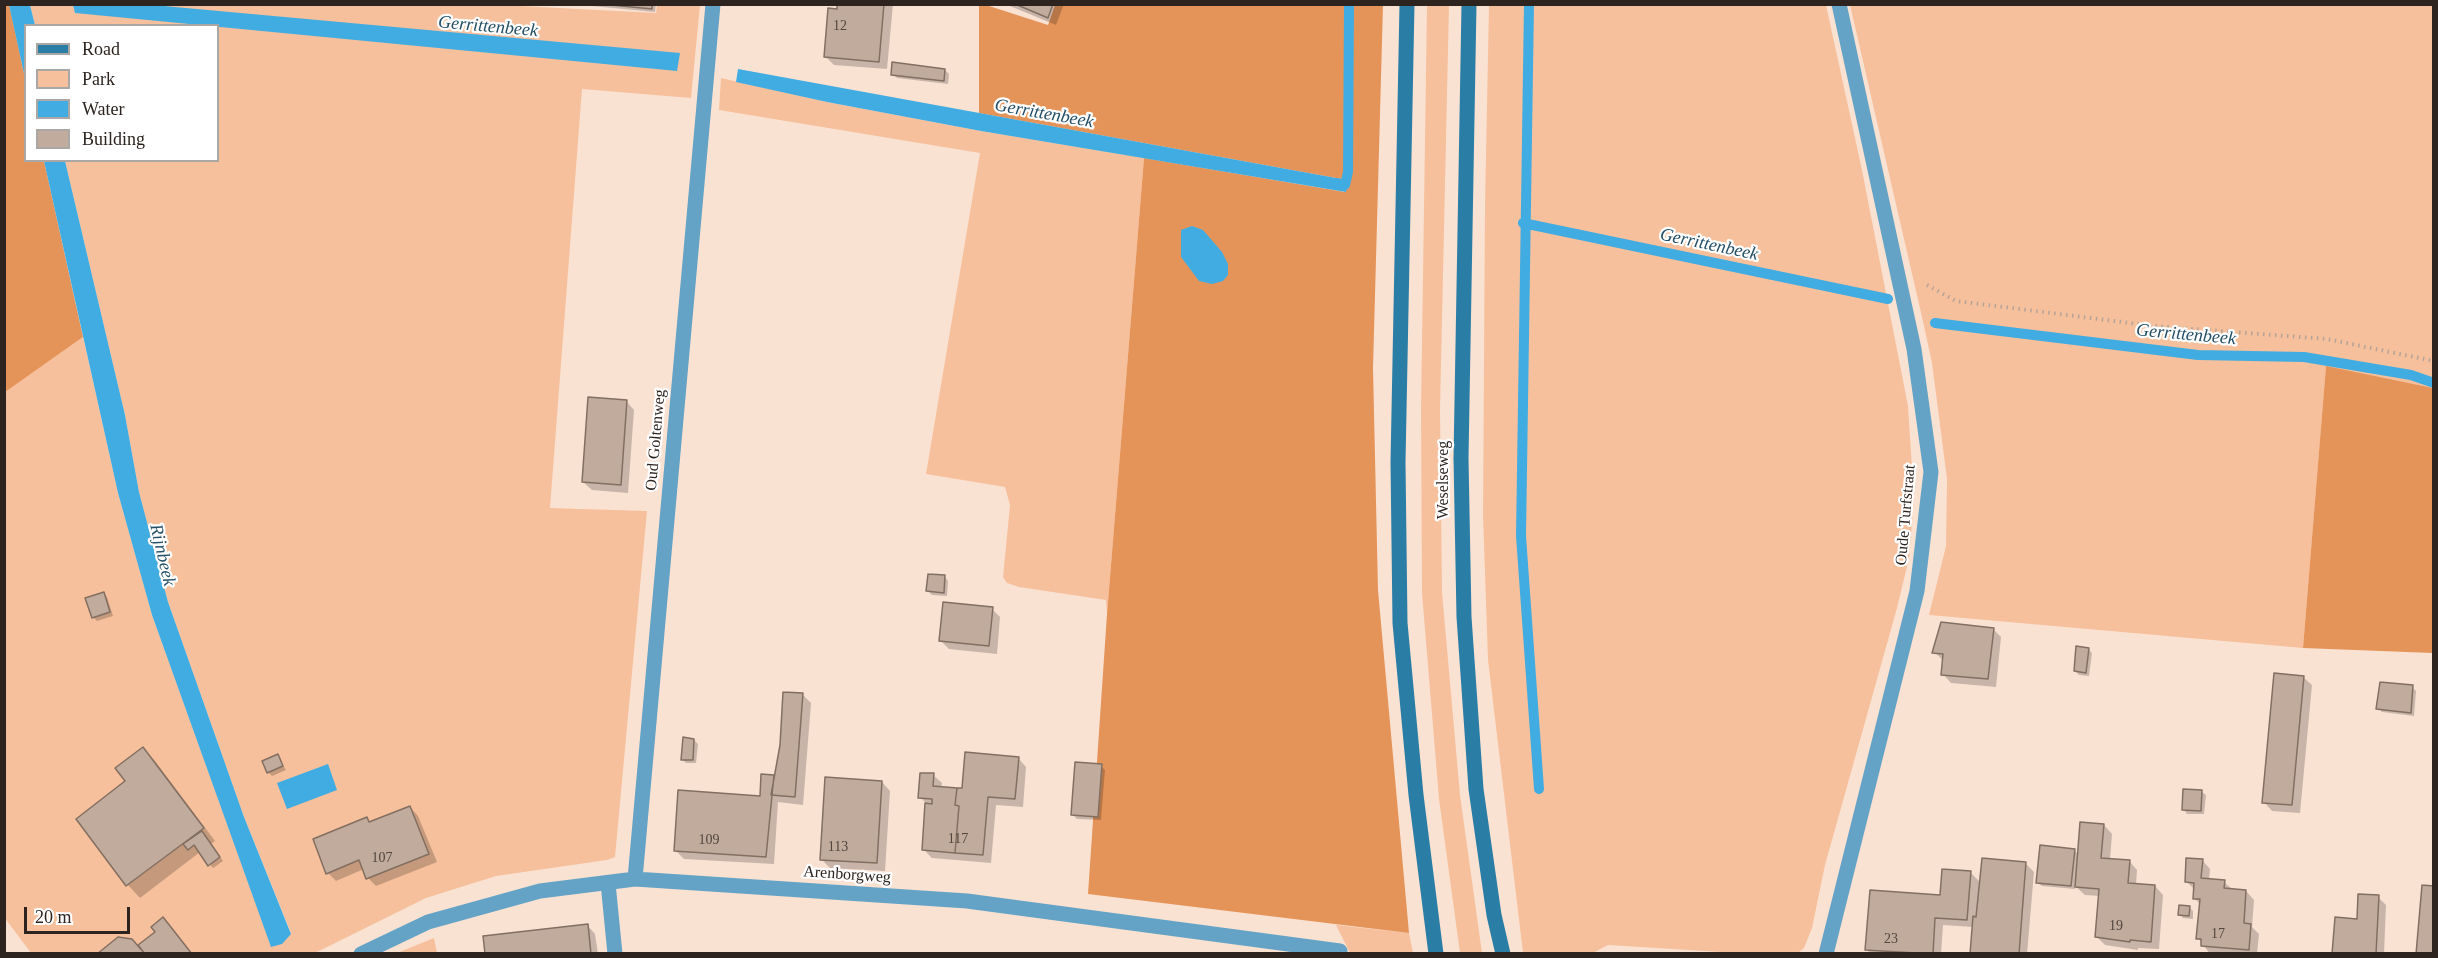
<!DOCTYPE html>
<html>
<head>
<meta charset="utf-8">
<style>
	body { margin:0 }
	#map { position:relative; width:2438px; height:958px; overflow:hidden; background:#fae2d3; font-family:Georgia,serif }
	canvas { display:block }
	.frame { position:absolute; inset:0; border:6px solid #2d241f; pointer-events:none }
	.legend { position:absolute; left:24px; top:24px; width:195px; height:138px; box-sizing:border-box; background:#fff; border:2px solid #aba7a5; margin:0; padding:8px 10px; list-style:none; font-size:18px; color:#2d241f }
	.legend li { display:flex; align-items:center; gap:12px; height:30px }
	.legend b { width:30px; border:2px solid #aba7a5 }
	.scale { position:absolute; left:24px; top:907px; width:106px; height:27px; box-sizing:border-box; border:3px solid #2d241f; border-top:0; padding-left:8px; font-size:18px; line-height:21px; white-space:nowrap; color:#2d241f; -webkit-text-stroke:4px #fff; paint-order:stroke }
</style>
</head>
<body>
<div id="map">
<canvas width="2438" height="958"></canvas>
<div class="frame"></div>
<ul class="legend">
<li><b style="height:8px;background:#2a7ea6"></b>Road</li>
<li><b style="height:16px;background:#f6c09c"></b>Park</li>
<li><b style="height:16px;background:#41ace1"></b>Water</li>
<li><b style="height:16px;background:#c1ab9c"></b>Building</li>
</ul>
<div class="scale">20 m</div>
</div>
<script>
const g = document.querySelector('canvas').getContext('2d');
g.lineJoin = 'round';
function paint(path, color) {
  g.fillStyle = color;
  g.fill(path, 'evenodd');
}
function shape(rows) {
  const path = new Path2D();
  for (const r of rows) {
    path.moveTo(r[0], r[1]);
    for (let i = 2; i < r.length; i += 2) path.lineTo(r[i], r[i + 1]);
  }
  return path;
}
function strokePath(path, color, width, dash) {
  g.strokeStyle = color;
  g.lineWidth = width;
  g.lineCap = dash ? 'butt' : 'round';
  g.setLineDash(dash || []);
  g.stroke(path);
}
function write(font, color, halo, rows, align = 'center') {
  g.font = font + ' Georgia,serif';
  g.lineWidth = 4.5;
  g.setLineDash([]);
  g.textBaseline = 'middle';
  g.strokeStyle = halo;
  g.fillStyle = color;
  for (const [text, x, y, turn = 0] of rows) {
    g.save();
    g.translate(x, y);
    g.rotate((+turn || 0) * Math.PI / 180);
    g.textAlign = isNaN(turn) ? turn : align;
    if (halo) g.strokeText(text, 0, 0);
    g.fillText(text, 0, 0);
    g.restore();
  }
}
const green = shape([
	[482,4,656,13,657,5,700,5,691,98,582,89,550,508,647,511,615,857,607,860,496,876,426,898,315,953,31,953,4,917,4,392,83,337,118,493,152,615,271,946,291,933,244,817,168,602,139,492,125,415,65,161,218,160,218,26,35,25,30,5],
	[1427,5,1449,5,1440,409,1442,592,1460,795,1482,953,1460,953,1439,799,1422,593,1421,409],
	[1489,5,1826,5,1862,170,1908,406,1914,499,1909,558,1897,608,1825,865,1812,928,1804,948,1798,953,1737,953,1608,945,1593,953,1523,953,1488,660,1483,515,1485,205],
	[1850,5,2433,5,2433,388,2326,367,2303,648,1929,615,1946,546,1947,479,1932,363,1922,317],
	[1980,325,1980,324,2240,356,2052,336],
	[721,78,827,102,981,131,1144,158,1107,614,1106,600,1019,587,1007,583,1003,577,1010,505,1005,487,926,474,980,153,719,110],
	[1336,925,1409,933,1413,953,1350,953],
	[434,938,437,953,397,953]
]);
const forest = shape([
	[9,4,25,78,26,160,44,161,83,337,5,392,4,5],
	[979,5,986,5,1048,25,1055,5,1383,5,1373,368,1378,590,1409,933,1088,894,1107,614,1144,158,1345,192,1347,180,979,113],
	[2326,366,2433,388,2433,653,2303,648]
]);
const water = shape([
	[9,5,30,5,35,25,26,26,25,78],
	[73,5,153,5,680,53,677,71,75,13],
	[738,69,1347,180,1346,192,981,131,827,102,736,82],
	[44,161,65,161,125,415,139,492,168,602,244,817,291,934,282,944,271,947,152,615,118,493],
	[1192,226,1203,230,1222,252,1228,264,1228,275,1223,281,1212,284,1199,281,1181,257,1181,230],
	[328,764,337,790,287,809,277,783]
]);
const shadow = shape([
	[571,4,656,4,655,12],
	[839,4,893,4,887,69,834,65,825,56],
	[1005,4,1064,4,1056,25],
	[945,70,949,74,948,84,897,78,893,74],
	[626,401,634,410,628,493,592,490,583,482],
	[945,577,948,581,947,596,932,595,928,591],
	[103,593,107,597,113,616,97,621,93,617],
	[992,609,1000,617,997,654,949,649,941,641],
	[1993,629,2001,637,1996,687,1951,683,1943,674,1944,661,1934,652],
	[2088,649,2092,653,2089,676,2079,675,2075,671],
	[2303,677,2312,685,2300,813,2272,811,2264,802],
	[2412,687,2416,691,2414,716,2382,712,2378,708],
	[803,695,811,703,803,805,778,802,774,864,684,859,676,851,761,797,763,776,775,777],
	[694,740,698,744,696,763,686,763,682,759],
	[143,749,155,761,215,841,211,844,223,861,213,868,200,852,140,898,128,885,78,819,127,782],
	[277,756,286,770,272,776,268,772],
	[1018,758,1026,767,1023,807,996,805,991,863,932,858,923,849,927,804,920,797,933,775,942,783,941,788,963,790],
	[1101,766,1105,770,1101,820,1077,819,1073,815],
	[882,782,890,791,885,871,830,868,821,859],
	[2202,792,2206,795,2204,814,2187,814,2184,810],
	[410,807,418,816,437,862,376,886,368,878,364,869,336,881,328,873,366,819,370,823],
	[2104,825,2112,834,2110,860,2129,861,2137,870,2136,885,2155,886,2163,895,2159,949,2138,948,2138,950,2105,945,2097,937,2100,896,2085,895,2075,886,2075,889,2042,886,2038,883,2074,850,2079,855],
	[2202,860,2210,869,2209,880,2224,882,2233,890,2246,891,2254,900,2252,927,2259,934,2257,954,2210,954,2198,938,2201,905,2194,898,2195,890,2186,881],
	[2026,864,2034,872,2027,954,1971,954,1973,927,1943,925,1941,954,1871,954,1867,950,1970,872,1981,883],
	[2378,897,2386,905,2384,954,2334,954],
	[2189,907,2193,911,2193,919,2183,918,2179,914],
	[163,919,192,954,100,954,137,947,157,932],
	[587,925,595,934,598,954,486,954]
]);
const stream = shape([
	[1529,4,1521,536,1539,789],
	[1336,183,1345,185,1348,172,1349,4],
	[1523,223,1888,299],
	[1935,323,2198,355,2304,357,2411,375,2434,383]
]);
const building = shape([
	[601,4,652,4,652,9,601,4],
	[837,4,884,4,879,62,824,57,828,8,837,9,837,4],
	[1015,4,1053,4,1048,18,1015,4],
	[892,62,945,69,944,81,891,75,892,62],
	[588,397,627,400,621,485,582,482,588,397],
	[928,574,945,575,944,593,926,591,928,574],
	[104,592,110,612,92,618,85,598,104,592],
	[943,602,993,607,989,646,939,641,943,602],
	[1941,622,1994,628,1988,679,1941,675,1943,654,1932,653,1941,622],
	[2076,646,2089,648,2086,673,2074,671,2076,646],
	[2274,673,2304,676,2292,805,2262,803,2274,673],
	[2380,682,2413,685,2411,713,2376,709,2380,682],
	[783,692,803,693,795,797,771,795,780,745,783,692],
	[683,737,694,739,693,760,681,760,683,737],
	[143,747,204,828,126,886,76,819,125,781,115,768,143,747],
	[965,752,1019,757,1015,799,988,797,983,855,955,853,959,806,955,805,957,788,962,788,965,752],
	[278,754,283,766,267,773,262,761,278,754],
	[1075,762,1102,764,1098,817,1071,815,1075,762],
	[920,773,934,773,933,786,957,788,955,805,959,806,955,853,922,850,925,803,932,804,932,799,918,798,920,773],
	[761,774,774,775,766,857,674,851,678,790,760,796,761,774],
	[825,777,882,781,877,863,820,860,825,777],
	[2183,789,2202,790,2201,811,2182,810,2183,789],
	[410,806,429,854,366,879,359,860,326,874,313,839,367,817,369,822,410,806],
	[2080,822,2104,824,2101,858,2130,860,2128,883,2155,885,2151,942,2130,940,2130,942,2095,937,2099,889,2075,887,2080,822],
	[202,831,220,857,208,866,194,845,188,850,183,844,202,831],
	[2040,845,2075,849,2071,886,2036,883,2040,845],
	[1982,858,2026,862,2019,954,1970,954,1973,916,1976,917,1982,858],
	[2186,858,2203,859,2201,878,2225,880,2224,888,2246,890,2244,923,2251,924,2249,950,2201,946,2201,939,2196,939,2200,899,2193,899,2194,883,2185,882,2186,858],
	[1942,869,1971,871,1967,920,1935,918,1933,954,1865,950,1870,890,1940,895,1942,869],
	[2422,885,2434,886,2434,954,2416,954,2422,885],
	[2358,894,2379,895,2376,954,2332,954,2335,917,2357,919,2358,894],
	[2179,905,2190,906,2189,916,2178,915,2179,905],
	[163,917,192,954,145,954,138,945,155,932,151,927,163,917],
	[588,924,591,954,485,954,483,936,588,924],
	[118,937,132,939,145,954,97,954,118,937]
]);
const path = shape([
	[1927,285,1956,301,2154,326,2327,339,2434,361]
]);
const lane = shape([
	[608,883,615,954]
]);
const street = shape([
	[635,879,713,4],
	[361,954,428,922,540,891,635,879,967,901,1340,951],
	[1826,954,1917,591,1931,472,1914,349,1839,4]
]);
const secondary = shape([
	[1407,4,1398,462,1400,623,1416,795,1436,954],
	[1469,4,1461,458,1464,617,1476,789,1494,915,1503,954]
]);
const numberNames = [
	["12",840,26],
	["117",958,839],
	["109",709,840],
	["113",838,847],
	["107",382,858],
	["19",2116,926],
	["17",2218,934],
	["23",1891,939]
];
const streetNames = [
	["Oud Goltenweg",656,440,-85],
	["Weselseweg",1444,480,-90],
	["Oude Turfstraat",1906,515,-85],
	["Arenborgweg",847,875,4]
];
const waterNames = [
	["Gerrittenbeek",488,27,5],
	["Gerrittenbeek",1044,114,10],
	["Gerrittenbeek",1709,245,12],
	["Gerrittenbeek",2186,335,5],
	["Rijnbeek",162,555,77]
];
paint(green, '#f6c09c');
paint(forest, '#e59459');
paint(water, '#41ace1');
paint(shadow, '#0003');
strokePath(stream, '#41ace1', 10);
paint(building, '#c1ab9c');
strokePath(building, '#836f61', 1.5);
strokePath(path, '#b6a398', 4, [1.5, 4.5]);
strokePath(lane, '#64a3c5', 15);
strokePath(street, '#64a3c5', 15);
strokePath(secondary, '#2a7ea6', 15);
write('14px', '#52463e', null, numberNames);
write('16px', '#2d241f', '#fff', streetNames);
write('italic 18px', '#234e65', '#fff', waterNames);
</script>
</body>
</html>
